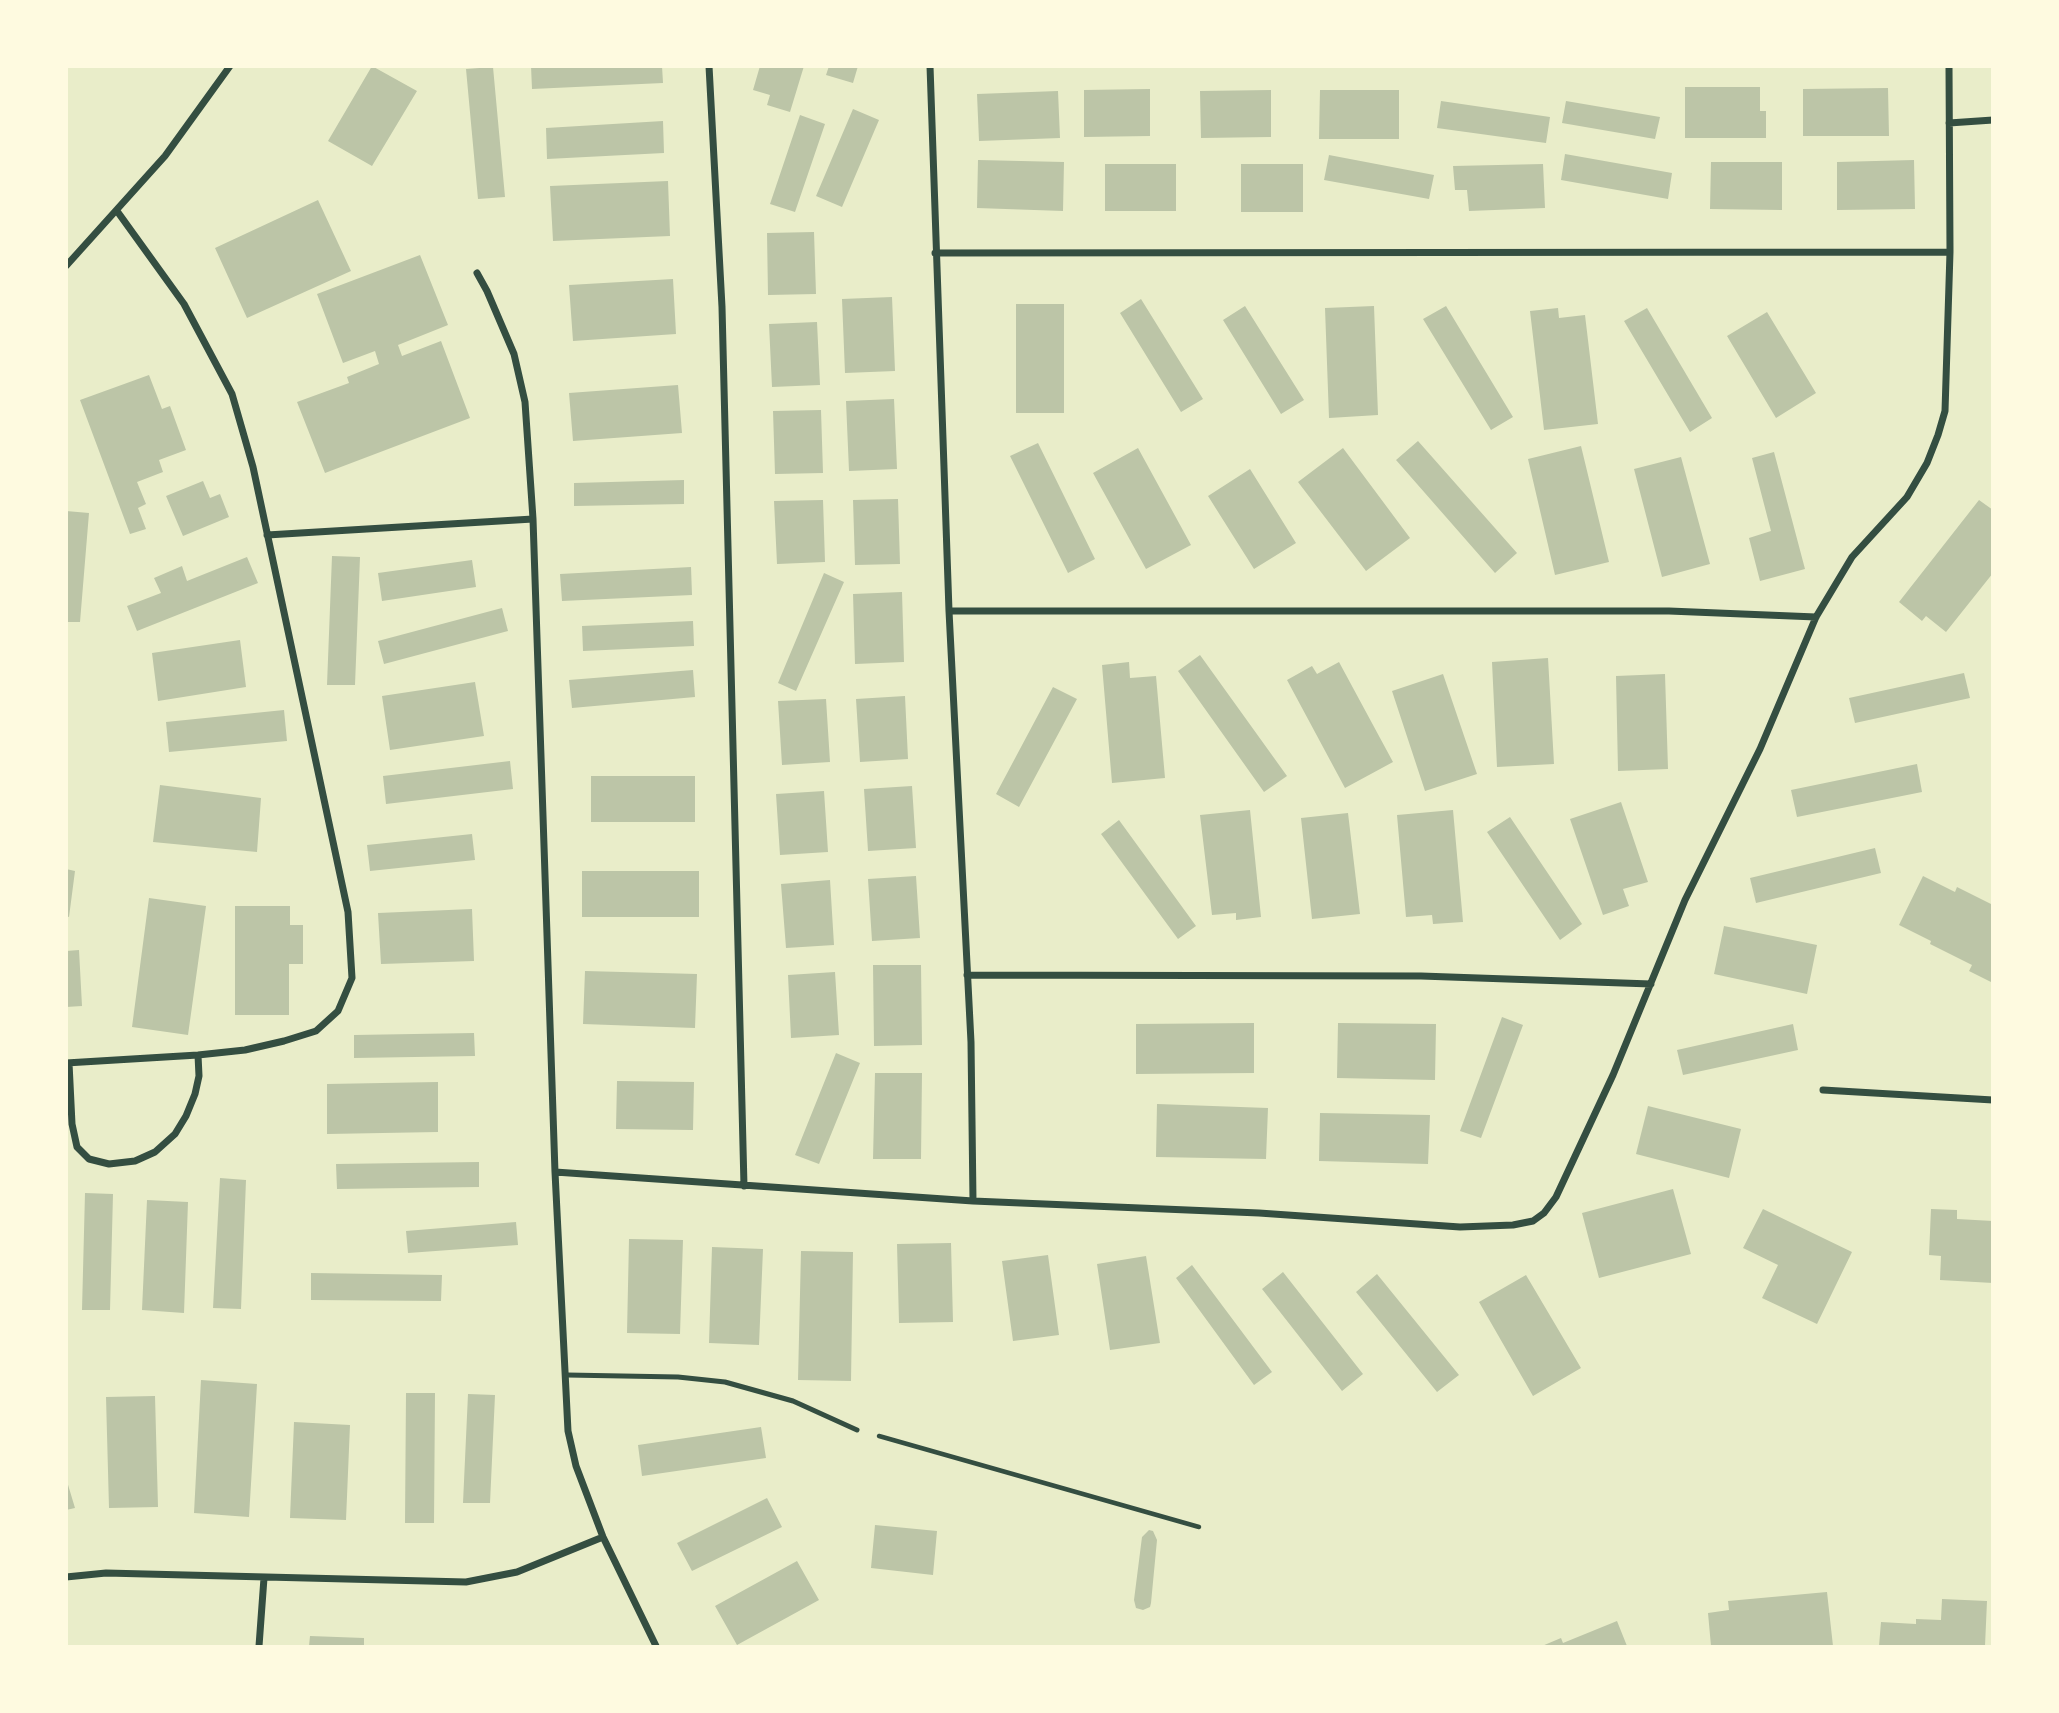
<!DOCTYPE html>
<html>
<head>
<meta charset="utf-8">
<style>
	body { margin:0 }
	#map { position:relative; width:2059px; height:1713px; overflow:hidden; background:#e9edc9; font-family:"Space Grotesk",sans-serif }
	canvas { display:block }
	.frame { position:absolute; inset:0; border:68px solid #fefae0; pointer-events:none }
</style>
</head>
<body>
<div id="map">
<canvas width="2059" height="1713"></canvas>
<div class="frame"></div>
</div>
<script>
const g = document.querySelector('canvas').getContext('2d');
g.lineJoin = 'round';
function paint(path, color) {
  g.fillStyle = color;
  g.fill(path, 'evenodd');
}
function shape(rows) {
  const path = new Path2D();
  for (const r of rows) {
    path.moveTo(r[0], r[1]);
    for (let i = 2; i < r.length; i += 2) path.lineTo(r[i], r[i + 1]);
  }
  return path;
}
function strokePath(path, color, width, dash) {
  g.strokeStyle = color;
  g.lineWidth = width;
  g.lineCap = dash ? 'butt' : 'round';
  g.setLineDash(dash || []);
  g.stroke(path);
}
const building = shape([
	[372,66,417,91,372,166,328,141],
	[531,66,662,66,663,83,532,89],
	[760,66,804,66,790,112,767,105,770,95,753,90],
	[829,66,858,66,853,83,826,75],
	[493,67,505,197,478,199,466,69],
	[1685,87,1760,87,1760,111,1766,111,1766,138,1685,138],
	[1888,88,1889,136,1803,136,1803,89],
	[1150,89,1150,136,1084,137,1084,90],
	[1271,90,1271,137,1201,138,1200,91],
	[1320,90,1399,90,1399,139,1319,139],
	[1058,91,1060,138,979,141,977,94],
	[1441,101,1550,117,1546,143,1437,128],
	[1566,101,1660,117,1655,139,1562,123],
	[853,109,879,120,842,207,816,196],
	[800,115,825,124,795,212,770,204],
	[663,121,664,153,547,159,546,128],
	[1565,154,1672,173,1668,199,1561,180],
	[1329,155,1434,175,1429,199,1324,180],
	[978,160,1064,162,1063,211,977,208],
	[1914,160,1915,209,1837,210,1837,162],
	[1711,162,1782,162,1782,210,1710,209],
	[1105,164,1176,164,1176,211,1105,211],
	[1241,164,1303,164,1303,212,1241,212],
	[1543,164,1545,208,1469,211,1467,190,1455,190,1453,166],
	[668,181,670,236,553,241,550,186],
	[318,200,351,271,247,318,215,248],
	[814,232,816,294,768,295,767,233],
	[420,255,448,325,398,345,402,356,441,341,470,418,325,473,297,402,349,383,347,377,379,364,375,351,343,363,317,294],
	[673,279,676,334,573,341,569,285],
	[892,297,895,371,845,373,842,299],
	[1141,299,1203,399,1181,412,1120,313],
	[1016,304,1064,304,1064,413,1016,413],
	[1245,306,1304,400,1281,414,1223,320],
	[1374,306,1378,415,1329,418,1325,308],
	[1446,306,1513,417,1491,430,1423,319],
	[1558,308,1559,318,1585,315,1598,424,1544,430,1530,311],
	[1647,308,1712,418,1690,432,1624,321],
	[1767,312,1816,393,1776,418,1727,336],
	[817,322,820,385,772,387,769,324],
	[149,375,162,409,170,406,186,450,159,460,163,472,137,482,146,504,138,508,146,529,130,534,80,400],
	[678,385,682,433,573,441,569,393],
	[894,399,897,469,849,471,846,401],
	[821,410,823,473,775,474,773,411],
	[1418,441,1517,553,1495,573,1396,460],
	[1038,443,1095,559,1068,573,1010,456],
	[1581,446,1609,562,1555,575,1528,459],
	[1138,448,1191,545,1146,569,1093,473],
	[1343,448,1410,538,1366,571,1298,482],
	[1774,452,1805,569,1760,581,1749,538,1771,531,1752,458],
	[1681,457,1710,564,1662,577,1634,469],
	[1250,469,1296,543,1254,569,1208,496],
	[684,480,684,504,574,506,574,483],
	[203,481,210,498,220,494,229,517,183,536,166,496],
	[898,499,900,564,855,565,853,500],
	[823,500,825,562,777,564,774,501],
	[1979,500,1993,510,1993,573,1946,632,1926,616,1922,621,1899,602],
	[66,511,89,513,80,622,66,622],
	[332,556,360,557,355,685,327,685],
	[247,557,258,583,137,631,127,606,161,593,154,578,182,566,187,581],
	[472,560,476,587,382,601,378,573],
	[691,567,692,595,562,601,560,574],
	[824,573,844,582,796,691,778,683],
	[902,592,904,662,855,664,853,594],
	[502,608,508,631,384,664,378,641],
	[693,621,694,646,583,651,582,626],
	[240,640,246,687,158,701,152,653],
	[1200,655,1287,776,1264,792,1178,671],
	[1548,658,1554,764,1497,767,1492,662],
	[1129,662,1130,678,1156,676,1165,778,1112,783,1102,665],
	[1339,662,1393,762,1345,788,1287,680,1312,666,1317,674],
	[693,670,695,697,572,708,569,680],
	[1964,673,1970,698,1855,723,1849,698],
	[1443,674,1477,774,1425,791,1392,691],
	[1665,674,1668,769,1618,771,1616,676],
	[475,682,484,736,390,750,382,696],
	[1053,687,1077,699,1019,807,996,794],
	[905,696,908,759,860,762,856,699],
	[826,699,830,762,782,765,778,701],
	[284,710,287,741,169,752,166,722],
	[510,761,513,789,386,804,383,776],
	[1917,764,1922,792,1797,817,1791,790],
	[591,776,695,776,695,822,591,822],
	[160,785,261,798,257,852,153,842],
	[912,786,916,848,868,851,864,789],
	[824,791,828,852,780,855,776,794],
	[1621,802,1648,882,1623,889,1629,906,1603,915,1570,819],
	[1250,810,1261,917,1236,920,1236,913,1212,915,1200,815],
	[1453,810,1463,922,1433,924,1432,915,1406,917,1397,815],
	[1348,813,1360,914,1312,919,1301,818],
	[1510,817,1582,924,1560,940,1487,832],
	[1119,820,1196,926,1178,939,1101,834],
	[472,834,475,860,370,871,367,845],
	[1875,848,1881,873,1756,903,1750,878],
	[66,869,75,871,69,917,66,916],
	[582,871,699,871,699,917,582,917],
	[916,876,920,938,872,941,868,879],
	[1923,876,1955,892,1957,887,1993,905,1993,983,1969,971,1972,965,1930,944,1931,941,1899,925],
	[830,880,834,945,786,948,781,884],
	[149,898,206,906,188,1035,132,1027],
	[235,906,290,906,290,925,303,925,303,964,289,964,289,1015,235,1015],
	[472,909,474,961,381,964,378,913],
	[1724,926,1817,945,1807,994,1714,974],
	[79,950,82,1006,66,1007,66,951],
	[873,965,921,965,922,1045,874,1046],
	[585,971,697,974,695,1028,583,1024],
	[835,972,839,1035,791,1038,788,975],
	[1502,1017,1523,1025,1481,1138,1460,1131],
	[1254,1023,1254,1073,1136,1074,1136,1024],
	[1338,1023,1436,1024,1435,1080,1337,1078],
	[1793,1024,1798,1050,1683,1075,1677,1050],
	[474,1033,475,1056,354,1058,354,1035],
	[836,1053,860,1063,819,1164,795,1155],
	[875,1073,922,1073,921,1159,873,1159],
	[617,1081,694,1082,693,1130,616,1129],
	[438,1082,438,1132,327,1134,327,1084],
	[1157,1104,1268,1108,1266,1159,1156,1157],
	[1648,1106,1741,1129,1729,1178,1636,1154],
	[1320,1113,1430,1115,1428,1164,1319,1161],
	[479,1162,479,1187,337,1189,336,1164],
	[220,1178,246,1180,241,1309,213,1308],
	[1673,1189,1691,1254,1599,1278,1582,1213],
	[85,1193,113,1194,110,1310,82,1310],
	[147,1200,188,1202,184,1313,142,1310],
	[1763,1209,1852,1252,1817,1324,1762,1298,1778,1265,1743,1248],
	[1931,1209,1957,1210,1957,1219,1993,1221,1993,1283,1940,1280,1941,1256,1929,1255],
	[516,1222,518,1245,408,1253,406,1231],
	[629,1239,683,1240,680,1334,627,1333],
	[951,1243,953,1322,899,1323,897,1244],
	[712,1247,763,1249,759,1345,709,1343],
	[801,1251,853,1252,851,1381,798,1380],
	[1048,1255,1059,1335,1013,1341,1002,1261],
	[1146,1256,1160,1343,1110,1350,1097,1264],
	[1192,1265,1272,1372,1254,1385,1176,1278],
	[1283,1272,1363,1374,1342,1391,1262,1289],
	[311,1273,442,1275,441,1301,311,1300],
	[1377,1274,1459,1375,1437,1392,1356,1292],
	[1526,1275,1581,1368,1533,1396,1479,1302],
	[201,1380,257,1384,249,1517,194,1513],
	[406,1393,435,1393,434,1523,405,1523],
	[468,1394,495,1395,490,1503,463,1503],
	[155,1396,158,1507,109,1508,106,1397],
	[294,1422,350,1425,346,1520,290,1518],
	[761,1427,766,1458,642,1476,638,1445],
	[66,1478,75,1508,66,1510],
	[767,1498,782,1527,692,1571,677,1543],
	[875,1525,937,1531,933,1575,871,1568],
	[1149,1530,1153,1531,1157,1540,1151,1603,1150,1607,1143,1610,1136,1608,1134,1600,1142,1537],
	[797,1561,819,1600,737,1645,715,1606],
	[1827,1592,1833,1646,1711,1646,1708,1613,1729,1610,1728,1601],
	[1942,1599,1987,1601,1985,1646,1879,1646,1881,1622,1916,1624,1916,1619,1941,1620],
	[1617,1621,1627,1646,1542,1646,1561,1638,1563,1643],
	[310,1636,364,1638,364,1646,309,1646]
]);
const path = shape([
	[879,1436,1199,1527]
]);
const service = shape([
	[567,1375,678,1377,725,1382,793,1401,857,1430]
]);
const minor = shape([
	[709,66,722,307,744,1186],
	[930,66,949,611,971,1042,973,1201],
	[1949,123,1993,120],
	[935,253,1950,252],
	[66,266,165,156,230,66],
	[477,273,487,291,514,354,525,402,533,519,555,1172,568,1431,576,1466,603,1537,656,1646],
	[267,535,533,519],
	[949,611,1669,611,1816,617],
	[967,975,1421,976,1651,984],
	[66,1063,198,1055,245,1050,284,1041,316,1031,338,1011,352,978,348,912,253,467,232,394,184,304,117,211],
	[69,1063,72,1124,77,1147,89,1159,109,1164,135,1161,155,1152,175,1134,186,1116,195,1094,199,1076,198,1055],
	[1823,1090,1993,1100],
	[555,1172,973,1201,1259,1213,1460,1227,1513,1225,1533,1221,1544,1213,1556,1197,1613,1075,1685,900,1760,749,1816,617,1852,557,1907,497,1927,463,1938,435,1945,411,1950,252,1949,66],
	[66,1577,106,1573,466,1582,517,1572,603,1537],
	[259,1646,264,1578]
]);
paint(building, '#bcc5a7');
strokePath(path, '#344e41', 4.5);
strokePath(service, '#344e41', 5);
strokePath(minor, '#344e41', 7);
</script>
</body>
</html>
